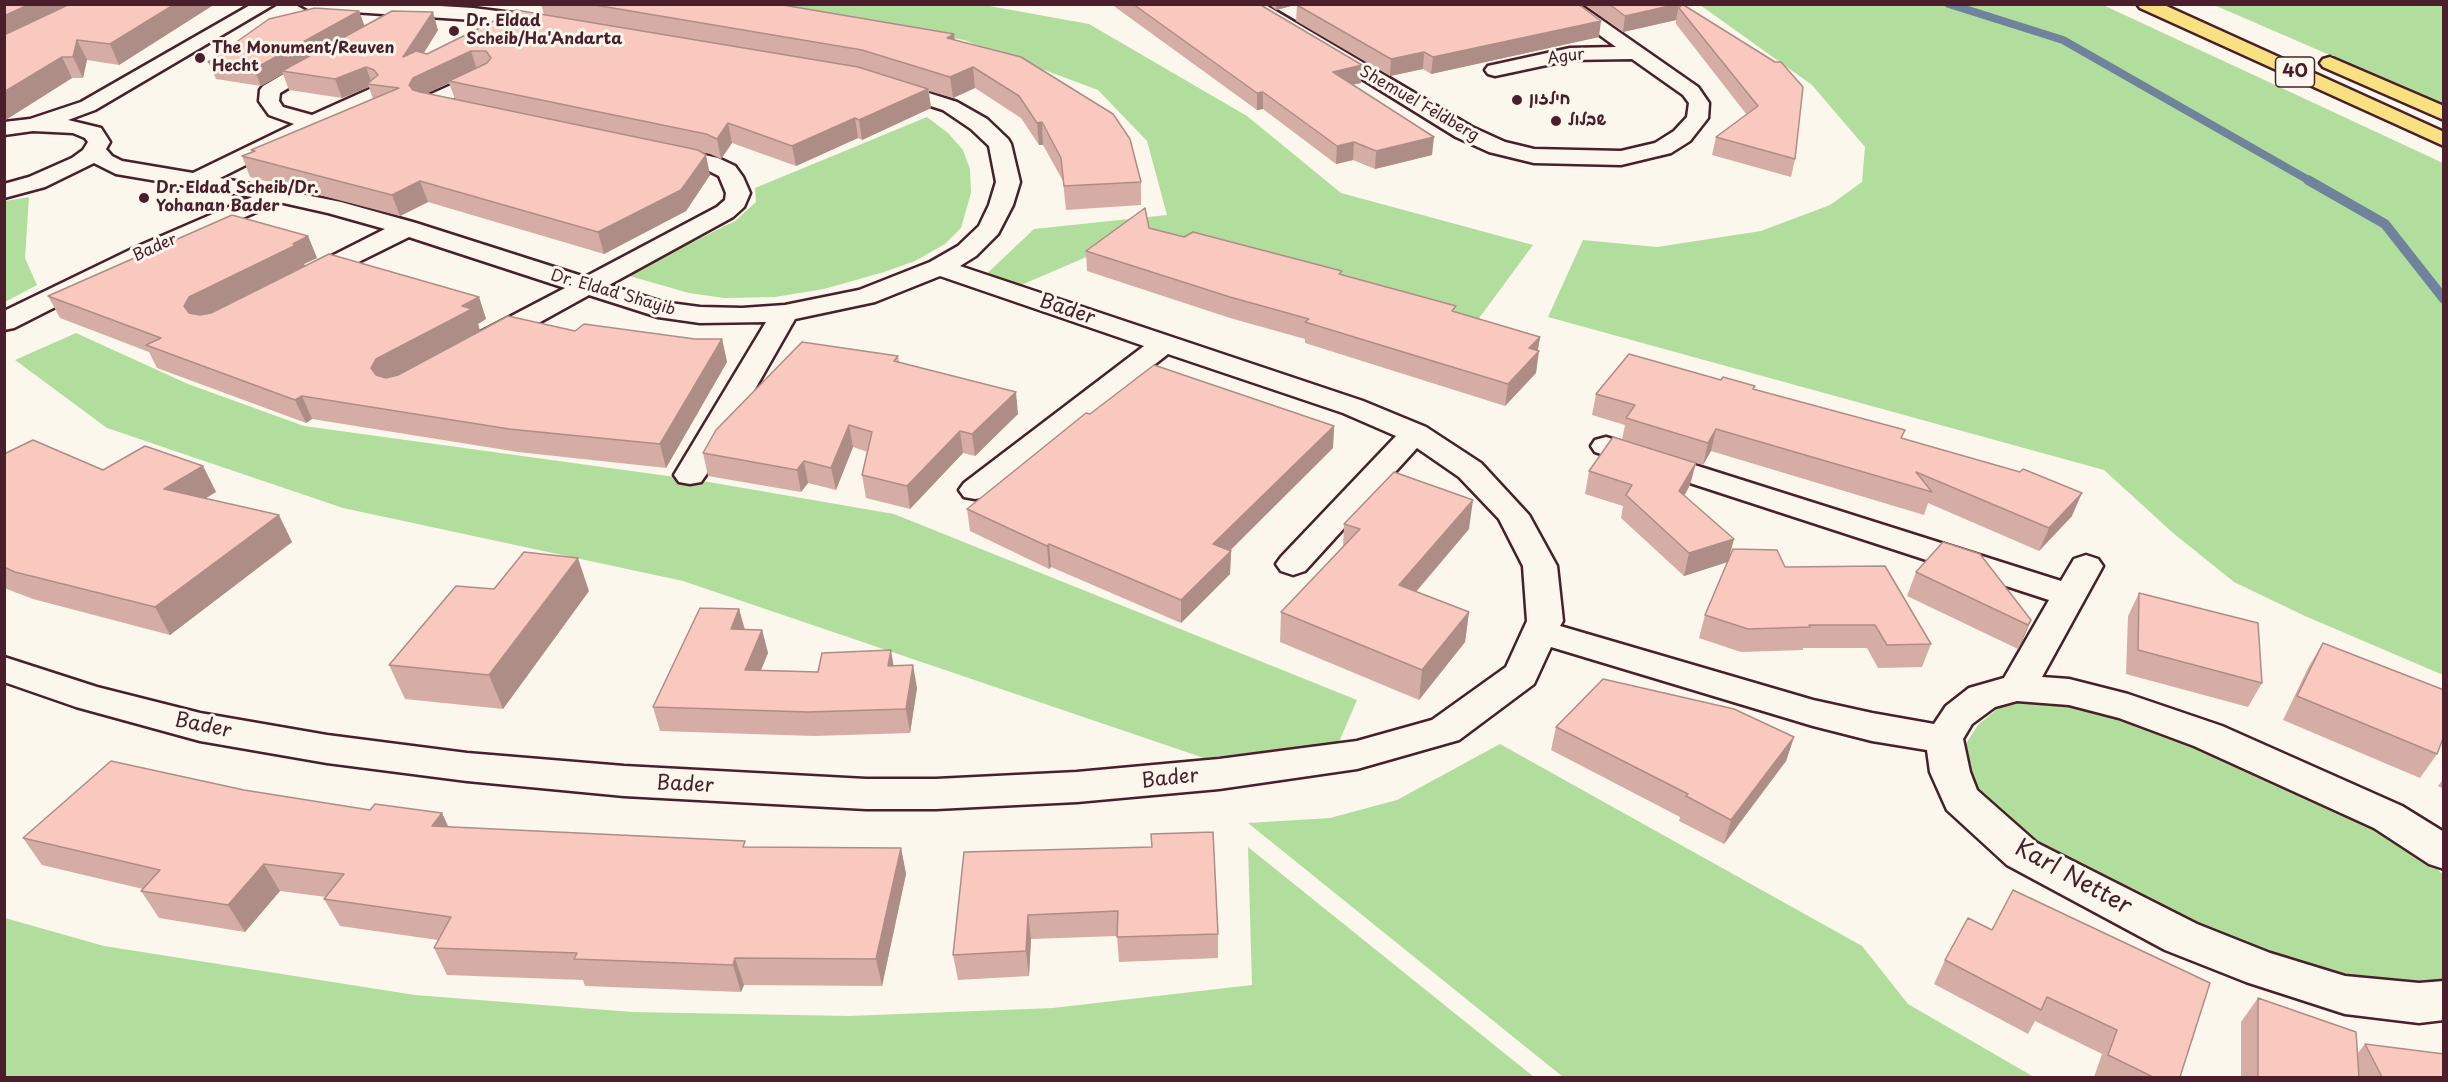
<!DOCTYPE html>
<html>
<head>
<meta charset="utf-8">
<style>
	body { margin:0 }
	#map { position:relative; width:2448px; height:1082px; overflow:hidden; background:#fbf7ec; font-family:"Playpen Sans",sans-serif }
	canvas { display:block }
	.frame { position:absolute; inset:0; border:6px solid #4a1f2b; pointer-events:none }
</style>
</head>
<body>
<div id="map">
<canvas width="2448" height="1082"></canvas>
<div class="frame"></div>
</div>
<script>
const g = document.querySelector('canvas').getContext('2d');
g.lineJoin = 'round';
function paint(path, color) {
  g.fillStyle = color;
  g.fill(path, 'evenodd');
}
function shape(rows) {
  const path = new Path2D();
  for (const r of rows) {
    path.moveTo(r[0], r[1]);
    for (let i = 2; i < r.length; i += 2) path.lineTo(r[i], r[i + 1]);
  }
  return path;
}
function strokePath(path, color, width, dash) {
  g.strokeStyle = color;
  g.lineWidth = width;
  g.lineCap = dash ? 'butt' : 'round';
  g.setLineDash(dash || []);
  g.stroke(path);
}
function write(font, color, halo, rows, align = 'center') {
  g.font = font + ' "Playpen Sans","Playpen Sans Hebrew",sans-serif';
  g.lineWidth = 6;
  g.setLineDash([]);
  g.textBaseline = 'middle';
  g.strokeStyle = halo;
  g.fillStyle = color;
  for (const [text, x, y, turn = 0] of rows) {
    g.save();
    g.translate(x, y);
    g.rotate((+turn || 0) * Math.PI / 180);
    g.textAlign = isNaN(turn) ? turn : align;
    if (halo) g.strokeText(text, 0, 0);
    g.fillText(text, 0, 0);
    g.restore();
  }
}
const green = shape([
	[773,5,984,5,1089,24,1247,116,1341,193,1533,245,1477,321,1112,246,1012,289,979,281,1034,229,1167,215,1147,141,1098,90,964,40],
	[1700,5,2103,5,2443,163,2443,675,2305,616,2234,582,2173,533,2104,470,1548,317,1583,240,1657,247,1761,231,1830,205,1862,182,1865,147,1812,85],
	[2214,5,2443,5,2443,104],
	[927,117,948,133,963,150,970,169,971,193,961,228,945,244,915,261,884,272,824,289,775,297,724,298,689,293,626,275,735,221,756,202,755,188],
	[29,197,25,258,37,285,5,302,5,201],
	[76,333,188,384,304,426,697,480,894,514,1357,700,1339,742,1204,758,683,581,343,508,107,428,15,360],
	[2027,701,2072,704,2127,718,2203,747,2381,828,2424,855,2443,875,2443,980,2406,984,2339,976,2262,953,2186,923,2033,844,1979,796,1970,775,1965,745,1978,725,1997,709],
	[1500,744,1862,946,1908,1004,2034,1077,1563,1077,1248,823,1330,818,1397,800],
	[1248,847,1534,1077,5,1077,5,918,104,946,415,995,632,1012,848,1016,1053,1008,1252,985]
]);
const streamFar1 = shape([
	[1949,4,2063,40,2310,181]
]);
const stream = shape([
	[2308,180,2385,224,2444,299]
]);
const minor = shape([
	[252,4,275,4,95,110,68,120,101,128,110,142,106,149,112,156,122,161,193,173,294,124,269,115,259,101,260,90,263,86,318,54,332,54,335,58,332,62,280,93,279,101,283,107,312,115,372,88,379,90,382,94,379,98,220,178,341,202,416,223,585,277,717,207,725,200,726,193,719,176,703,168,657,158,654,153,657,148,665,146,718,158,735,166,743,177,750,193,744,207,733,217,609,285,662,302,700,307,742,308,785,305,859,290,930,262,958,246,979,226,989,205,996,182,989,146,971,129,943,110,881,90,878,86,881,82,888,80,957,102,987,119,1008,139,1011,144,1020,182,1013,205,998,234,976,256,960,266,1363,401,1426,427,1481,463,1529,515,1557,566,1563,621,1560,626,1813,700,1872,713,1934,724,1946,706,1969,688,2004,678,2049,600,1595,452,1591,446,1595,440,1606,437,2061,581,2074,559,2086,555,2098,559,2103,566,2042,677,2069,679,2128,694,2222,726,2402,806,2444,832,2444,869,2429,864,2374,828,2194,746,2119,718,2069,705,2017,701,1995,707,1972,724,1963,739,1970,772,1977,790,2037,843,2197,924,2270,953,2345,976,2419,983,2444,981,2444,1020,2419,1023,2345,1014,2246,982,2165,950,2007,865,1947,810,1930,772,1927,750,1872,741,1813,726,1551,647,1534,684,1459,740,1357,769,1219,789,1077,802,936,809,866,809,624,796,467,781,327,763,200,741,76,707,4,682,4,657,97,687,200,713,327,735,467,753,624,766,866,779,936,779,1077,772,1219,759,1357,741,1432,720,1506,667,1527,621,1523,566,1499,519,1459,477,1417,448,1305,571,1293,575,1281,571,1276,564,1281,557,1396,436,1343,413,1168,354,986,497,975,499,964,497,959,490,964,483,1144,346,940,276,875,302,795,319,706,475,701,482,690,484,679,482,674,475,766,322,700,323,658,317,589,295,495,347,485,349,475,347,471,341,475,335,565,288,409,237,314,284,305,287,296,284,292,279,296,274,385,229,328,213,279,202,152,258,14,328,4,330,4,311,134,248,252,197,116,174,94,163,45,187,4,198,4,184,29,177,72,158,83,150,88,142,85,138,73,133,33,131,4,135,4,122,30,119,81,102,252,4],
	[299,4,407,4,473,8,545,17,552,19,554,23,552,27,545,29,473,20,308,9,299,4],
	[1241,4,1264,4,1472,127,1505,142,1534,149,1621,151,1655,143,1674,131,1687,117,1689,103,1683,95,1632,59,1570,60,1495,76,1488,74,1485,70,1488,66,1570,48,1616,47,1557,4,1579,4,1698,87,1709,103,1708,118,1690,141,1671,153,1621,165,1534,163,1489,152,1456,137,1241,4],
	[485,70,492,72,495,76,492,80,448,101,463,105,467,109,463,113,456,115,427,109,420,107,417,103,420,99,485,70]
]);
const highway = shape([
	[2137,4,2162,4,2444,132,2444,146,2140,8,2137,4],
	[2330,57,2444,106,2444,120,2323,67,2320,63,2323,59,2330,57]
]);
const wall = shape([
	[4,4,215,4,119,65,87,60,83,78,72,78,4,121],
	[541,4,777,4,954,34,955,40,1141,182,1141,205,1066,210,1063,181,1043,145,1039,145,1021,118,975,88,953,98,929,91,931,108,862,140,858,138,796,166,732,143,721,159,710,154,701,152,710,175,686,211,604,254,428,202,400,216,250,177,242,156,252,152,251,150,373,99,369,87,342,98,289,90,283,74,261,86,216,79,208,62,359,11,364,26,438,30,424,53,427,54,544,15],
	[449,83,455,99,427,93],
	[1111,4,1259,4,1361,83,1353,84,1432,155,1375,169,1353,160,1336,164,1263,109,1257,110],
	[1268,4,1299,4,1276,10],
	[1584,4,1679,4,1679,8,1775,62,1795,159,1791,177,1712,155,1716,137,1747,115,1676,24,1676,20,1623,32],
	[1297,5,1599,37,1431,74,1423,69,1390,76,1296,21],
	[1149,228,1342,275,1456,312,1540,337,1538,351,1536,373,1505,406,1305,343,1305,339,1230,318,1087,271,1086,251],
	[308,236,317,258,304,264,305,266,479,297,486,319,478,324,480,331,404,372,575,331,695,339,722,339,727,362,666,468,518,452,312,419,306,423,157,368,149,352,60,318,48,296],
	[898,356,899,362,1018,414,975,456,963,453,910,509,866,498,862,475,868,452,853,447,836,490,808,483,801,492,708,476,703,453],
	[1721,380,1754,389,1902,438,2072,516,2039,551,1928,503,1924,515,1711,451,1703,465,1628,442,1690,485,1684,496,1728,559,1785,567,1931,644,1922,667,1878,668,1867,648,1803,648,1803,650,1741,652,1699,638,1705,615,1727,562,1684,576,1621,518,1623,506,1585,494,1589,471,1622,440,1625,425,1592,415,1596,394],
	[1090,414,1334,426,1333,448,1230,551,1231,551,1230,574,1181,623,1051,567,1049,569,970,531,967,509],
	[4,454,103,470,203,466,216,492,206,498,292,542,170,635,33,599,4,588],
	[1344,524,1469,529,1416,592,1469,612,1465,642,1419,700,1280,642,1281,612,1343,547],
	[1916,572,2031,620,2018,649,1907,596],
	[494,589,589,591,503,709,405,699,389,665],
	[2139,593,2262,683,2248,707,2126,674,2128,616],
	[739,609,745,629,762,630,768,653,761,670,818,672,893,665,917,688,910,733,814,736,660,731,653,707],
	[2323,643,2437,754,2420,778,2283,720,2309,666],
	[1556,727,1794,737,1786,761,1724,844,1679,821,1680,817,1551,750],
	[2444,778,2444,789,2438,786],
	[244,790,370,810,442,813,448,827,747,847,901,848,906,874,882,986,744,985,741,992,585,986,583,980,447,975,434,948,438,940,340,926,324,899,326,897,280,891,245,932,159,918,141,891,143,889,42,865,23,838],
	[964,852,1218,934,1218,958,1119,962,1117,936,1031,939,1029,976,958,980,953,955],
	[1968,918,2180,1077,2094,1077,2102,1054,2035,1021,2028,1034,1934,984,1945,960],
	[2258,998,2357,1054,2365,1044,2444,1077,2241,1077,2241,1022]
]);
const shadedWall = shape([
	[30,4,74,4,4,41,4,16],
	[175,4,215,4,119,65,110,44],
	[1277,4,1299,4,1276,10],
	[1679,4,1676,20,1623,32,1625,16],
	[359,11,365,27,282,71,283,74,261,86,254,69],
	[433,12,438,30,409,76,403,57],
	[1601,21,1599,37,1431,74,1433,57],
	[954,34,956,55,947,38],
	[77,40,87,60,83,78,73,57],
	[471,51,477,70,449,81,449,83,419,97,409,85,413,78],
	[1424,52,1423,69,1390,76,1391,59],
	[62,57,72,78,4,121,4,92],
	[1362,65,1361,83,1333,89,1333,72],
	[366,67,372,84,367,84,369,87,342,98,335,79],
	[973,67,975,88,953,98,950,77],
	[928,89,931,108,862,140,859,120],
	[1263,92,1263,109,1257,110,1257,93],
	[855,118,858,138,796,166,792,146],
	[1042,122,1043,145,1039,145,1037,123],
	[728,123,732,143,721,159,717,139],
	[1434,137,1432,155,1375,169,1376,151],
	[1354,142,1353,160,1336,164,1337,146],
	[706,155,710,175,686,211,604,254,598,232],
	[420,181,428,202,400,216,392,195],
	[308,236,317,258,304,264,305,266,194,328,184,306,189,297],
	[479,297,486,319,478,324,480,331,385,382,380,391,371,368,376,359],
	[1540,337,1537,354,1539,351,1536,373,1505,406,1508,384,1529,348],
	[722,339,727,362,666,468,660,444],
	[1016,392,1018,414,975,456,972,434],
	[302,396,312,419,306,423,295,400],
	[849,425,853,447,836,490,831,468],
	[1334,426,1333,448,1213,567,1213,544],
	[1716,429,1711,451,1703,465,1708,443],
	[960,431,963,453,910,509,907,486],
	[804,461,808,483,801,492,797,470],
	[1696,463,1690,485,1674,514,1679,491],
	[203,466,216,492,178,515,164,489],
	[2082,493,2072,516,2039,551,2049,528],
	[1473,500,1469,529,1396,615,1399,585],
	[279,515,292,542,170,635,155,607],
	[1734,539,1728,562,1684,576,1689,553],
	[1049,544,1051,567,1049,569,1047,546],
	[1231,551,1230,574,1181,623,1181,600],
	[578,558,589,591,503,709,489,675],
	[739,609,745,632,731,629],
	[1469,612,1465,642,1419,700,1422,670],
	[2031,620,2021,644,2018,649,2028,625],
	[762,630,768,653,751,694,745,670],
	[891,650,895,674,888,666],
	[913,665,917,688,910,733,906,709],
	[1794,737,1786,761,1724,844,1731,820],
	[442,813,454,839,432,826],
	[901,848,906,874,882,986,876,959],
	[264,864,280,891,245,932,228,905],
	[1028,915,1031,939,1029,976,1026,951],
	[735,958,744,985,741,992,733,965]
]);
const building = shape([
	[4,4,30,4,4,16,4,4],
	[70,4,175,4,110,44,77,40,73,57,62,57,4,92,4,35,70,4],
	[589,4,777,4,954,34,947,38,1021,57,1113,114,1130,139,1141,182,1064,186,1061,158,1042,122,1037,123,1019,96,973,67,950,77,862,50,589,4],
	[1133,4,1259,4,1362,65,1333,72,1434,137,1376,151,1354,142,1337,146,1263,92,1257,93,1133,4],
	[1299,4,1578,4,1601,21,1433,57,1424,52,1391,59,1297,5,1299,4],
	[1609,4,1678,4,1625,16,1609,4],
	[1682,4,1775,62,1781,62,1803,87,1795,159,1716,137,1758,106,1679,8,1682,4],
	[315,8,359,11,254,69,208,62,269,19,315,8],
	[516,10,858,67,928,89,859,120,855,118,792,146,728,123,717,139,706,134,449,81,487,63,491,58,486,51,471,51,413,78,409,85,413,90,420,92,698,150,706,155,681,190,598,232,420,181,392,195,242,156,255,151,251,150,399,88,367,84,378,75,374,70,366,67,335,79,282,71,392,11,433,12,403,57,416,51,427,54,516,10],
	[1145,208,1149,228,1184,237,1193,232,1342,271,1339,274,1456,306,1452,311,1540,337,1529,348,1539,351,1508,384,1305,322,1309,319,1230,297,1086,251,1145,208],
	[232,215,308,236,293,244,296,245,189,297,184,306,189,313,200,315,211,313,329,254,479,297,462,306,472,309,376,359,371,368,376,375,386,378,398,375,508,316,575,331,584,324,695,339,722,339,660,444,509,429,302,396,295,400,146,345,161,338,48,296,232,215],
	[802,342,898,356,894,361,1016,392,972,434,960,431,907,486,862,475,872,432,849,425,831,468,804,461,797,470,703,453,716,430,802,342],
	[1629,354,1721,380,1723,377,1755,386,1753,389,1905,430,1901,438,2020,472,2023,469,2082,493,2049,528,1916,472,1932,492,1716,429,1708,443,1626,418,1635,405,1596,394,1629,354],
	[1154,365,1334,426,1213,544,1231,551,1181,600,1049,544,1047,546,967,509,1086,413,1090,414,1154,365],
	[1613,437,1696,463,1679,491,1734,539,1689,553,1626,495,1632,485,1589,471,1613,437],
	[33,440,103,470,145,446,203,466,164,489,279,515,155,607,15,572,4,567,4,454,33,440],
	[1394,472,1473,500,1399,585,1469,612,1422,670,1281,612,1360,529,1344,524,1394,472],
	[1943,542,1980,554,2031,620,2028,625,1916,572,1943,542],
	[1733,549,1777,550,1785,567,1885,566,1931,644,1887,645,1875,625,1809,625,1810,627,1748,629,1705,615,1733,549],
	[524,552,578,558,489,675,389,665,456,586,494,589,524,552],
	[2139,593,2258,623,2262,683,2138,650,2139,593],
	[700,608,739,609,731,629,762,630,745,670,818,672,822,653,891,650,888,666,913,665,906,709,808,712,653,707,700,608],
	[2323,643,2444,690,2444,736,2437,754,2297,696,2323,643],
	[1603,679,1734,709,1794,737,1731,820,1686,796,1688,794,1556,727,1603,679],
	[111,761,244,790,370,810,375,804,442,813,432,826,745,841,743,847,901,848,876,959,735,958,733,965,574,959,577,953,434,948,451,917,324,899,344,874,264,864,228,905,141,891,160,870,23,838,111,761],
	[1213,832,1218,934,1117,937,1118,911,1028,915,1026,951,953,955,964,852,1152,847,1151,834,1213,832],
	[2013,890,2210,983,2180,1077,2153,1077,2108,1055,2117,1030,2047,997,2041,1010,1945,960,1968,918,1992,930,2013,890],
	[2258,998,2356,1032,2359,1077,2258,1077,2258,998],
	[2365,1044,2444,1054,2444,1077,2382,1077,2365,1044]
]);
const markers = [
	[454,31,6,"#4a1f2b"],
	[200,58,6,"#4a1f2b"],
	[1517,100,6,"#4a1f2b"],
	[1556,121,6,"#4a1f2b"],
	[144,198,6,"#4a1f2b"]
];
const farPoinames = [
	["Dr. Eldad",466,22],
	["Scheib/Ha'Andarta",466,40],
	["The Monument/Reuven",212,49],
	["Hecht",212,67],
	["חילזון",1529,100],
	["שבלול",1568,121],
	["Dr. Eldad Scheib/Dr.",156,189],
	["Yohanan Bader",156,207]
];
const farStreetnames = [
	["Agur",1566,57,-7],
	["Shemuel Feldberg",1419,104,30],
	["Bader",155,248,-24],
	["Dr. Eldad Shayib",613,293,16]
];
const shields = [
	[2295,72,39]
];
const shieldNames = [
	["40",2295,72]
];
const streetNames = [
	["Bader",1067,310,19],
	["Bader",203,726,12],
	["Bader",1170,779,-6],
	["Bader",685,785,3]
];
const nearStreetnames = [
	["Karl Netter",2073,878,29]
];
paint(green, '#b1de9d');
strokePath(streamFar1, '#6f839c', 8);
strokePath(stream, '#6f839c', 10);
strokePath(minor, '#4a1f2b', 5);
strokePath(highway, '#4a1f2b', 5);
paint(minor, '#fbf7ec');
paint(highway, '#f9e181');
paint(wall, '#d6ada5');
paint(shadedWall, '#ae8d86');
paint(building, '#f9c9c0');
strokePath(building, '#ae8d86', 1.5);
for (const [x, y, r, color] of markers) {
  const dot = new Path2D();
  dot.arc(x, y, r, 0, 2 * Math.PI);
  g.fillStyle = color;
  g.fill(dot);
  strokePath(dot, '#fbf7ec', 2);
}
write('bold 16px', '#4a1f2b', '#fbf7ec', farPoinames, 'left');
write('16px', '#4a1f2b', '#fbf7ec', farStreetnames);
for (const [x, y, w] of shields) {
  const box = new Path2D();
  box.roundRect(x - w / 2, y - 15, w, 30, 4.5);
  g.fillStyle = '#fbf7ec';
  g.fill(box);
  strokePath(box, '#4a1f2b', 1.5);
}
write('bold 18px', '#4a1f2b', null, shieldNames);
write('20px', '#4a1f2b', '#fbf7ec', streetNames);
write('24px', '#4a1f2b', '#fbf7ec', nearStreetnames);
</script>
</body>
</html>
